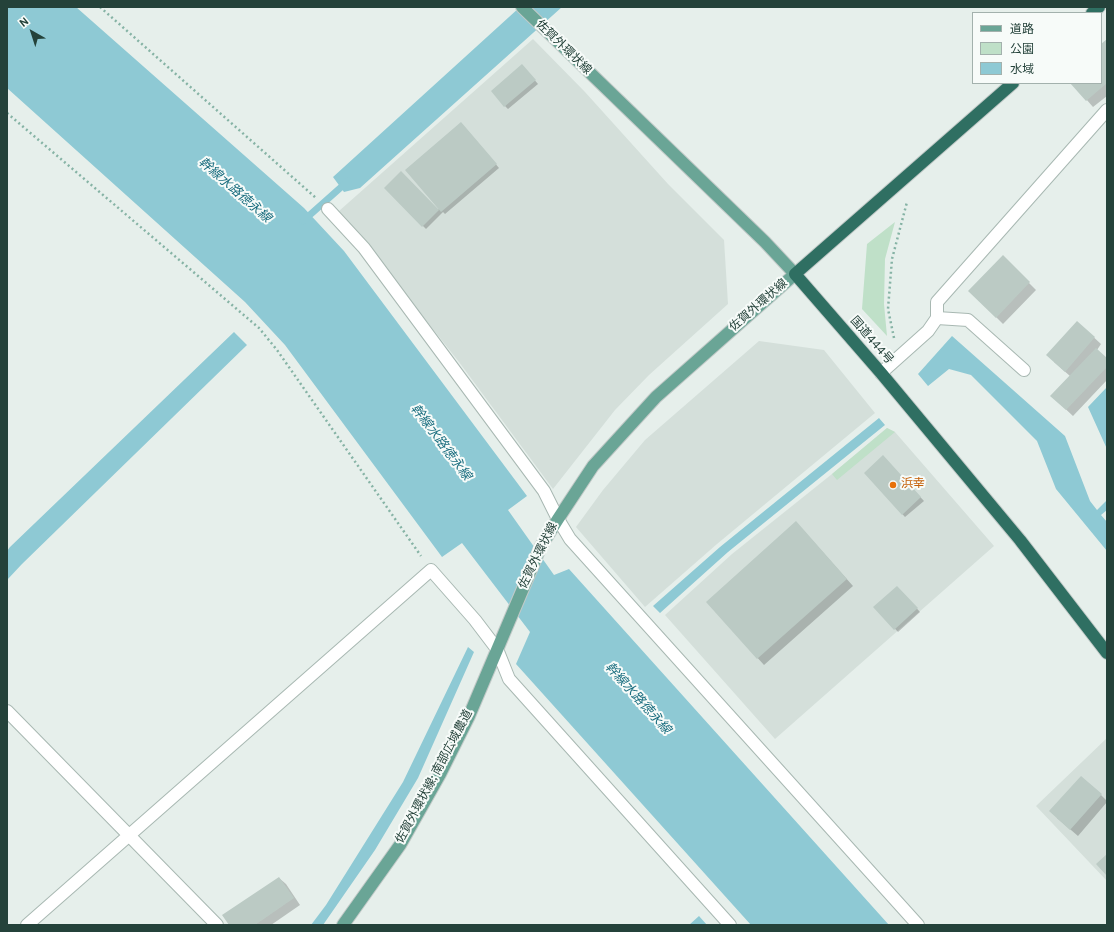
<!DOCTYPE html>
<html>
<head>
<meta charset="utf-8">
<style>
	body { margin:0 }
	#map { position:relative; width:1114px; height:932px; overflow:hidden; background:#e6efeb; font-family:Overpass,"Noto Sans JP",sans-serif }
	canvas { display:block }
	.frame { position:absolute; inset:0; border:8px solid #24423a; pointer-events:none }
	.legend { position:absolute; left:972px; top:12px; width:130px; height:72px; box-sizing:border-box; background:#f7fbf9; border:1px solid #a3b1ad; margin:0; padding:5px 7px; list-style:none; font-size:12px; color:#24423a }
	.legend li { display:flex; align-items:center; gap:8px; height:20px }
	.legend b { width:20px; border:1px solid #a3b1ad }
	.north { position:absolute; left:12px; top:12px; width:40px; height:40px; -webkit-text-stroke:3px #f7fbf9; paint-order:stroke; rotate:321deg; font-size:11px; font-weight:700; line-height:16px; text-align:center; color:#24423a }
	.north::after { content:''; display:block; margin:auto; width:14px; height:18px; background:#24423a; clip-path:polygon(50% 0,100% 100%,50% 72%,0 100%) }
</style>
</head>
<body>
<div id="map">
<canvas width="1114" height="932"></canvas>
<div class="frame"></div>
<ul class="legend">
<li><b style="height:5px;background:#6aa596"></b>道路</li>
<li><b style="height:11px;background:#bfe0c8"></b>公園</li>
<li><b style="height:11px;background:#8ec9d4"></b>水域</li>
</ul>
<div class="north">N</div>
</div>
<script>
const g = document.querySelector('canvas').getContext('2d');
g.lineJoin = 'round';
function paint(path, color) {
  g.fillStyle = color;
  g.fill(path, 'evenodd');
}
function shape(rows) {
  const path = new Path2D();
  for (const r of rows) {
    path.moveTo(r[0], r[1]);
    for (let i = 2; i < r.length; i += 2) path.lineTo(r[i], r[i + 1]);
  }
  return path;
}
function strokePath(path, color, width, dash) {
  g.strokeStyle = color;
  g.lineWidth = width;
  g.lineCap = dash ? 'butt' : 'round';
  g.setLineDash(dash || []);
  g.stroke(path);
}
function write(font, color, halo, rows, align = 'center') {
  g.font = font + ' Overpass,"Noto Sans JP",sans-serif';
  g.lineWidth = 4;
  g.setLineDash([]);
  g.textBaseline = 'middle';
  g.strokeStyle = halo;
  g.fillStyle = color;
  for (const [text, x, y, turn = 0] of rows) {
    g.save();
    g.translate(x, y);
    g.rotate((+turn || 0) * Math.PI / 180);
    g.textAlign = isNaN(turn) ? turn : align;
    if (halo) g.strokeText(text, 0, 0);
    g.fillText(text, 0, 0);
    g.restore();
  }
}
const built = shape([
	[533,39,585,92,668,184,724,240,728,304,649,375,615,410,553,489,459,362,339,211],
	[759,341,824,350,875,413,717,544,645,607,576,527,603,490,645,440],
	[887,428,895,432,994,546,775,739,665,615,732,554,832,474],
	[1107,738,1107,881,1036,806]
]);
const green = shape([
	[895,222,885,259,884,304,887,336,862,309,867,244],
	[887,428,895,432,837,480,832,474]
]);
const water = shape([
	[7,7,76,7,304,208,344,251,527,496,508,510,554,575,569,569,889,925,751,925,516,664,530,632,462,543,442,557,285,345,245,302,7,88],
	[520,7,562,7,360,188,344,192,333,177],
	[234,332,247,345,22,564,7,580,7,551,10,547],
	[952,336,1065,436,1090,501,1097,510,1107,500,1107,510,1101,515,1107,522,1107,551,1056,489,1037,441,971,375,949,369,928,386,918,374],
	[1107,387,1107,449,1088,407],
	[879,418,885,425,728,552,660,613,653,606,720,547],
	[468,647,474,652,418,778,375,850,323,925,311,925,326,905,403,782],
	[699,916,707,925,689,925]
]);
const shadow = shape([
	[1107,41,1107,96,1093,107,1072,83,1101,83,1101,46],
	[525,69,538,84,508,109,505,106],
	[464,127,499,168,445,214,443,212,426,229,385,188,437,210,439,209],
	[1003,257,1036,290,1003,324,970,291],
	[1077,322,1101,344,1097,350,1107,359,1107,380,1073,416,1058,402,1070,376,1054,362],
	[883,457,924,501,905,517,865,473],
	[802,529,853,586,764,665,707,602],
	[897,587,920,612,898,632,875,607],
	[1081,777,1101,795,1107,801,1107,802,1078,836,1057,818],
	[279,878,286,884,300,905,271,925,230,925]
]);
const stream = shape([
	[303,221,348,181]
]);
const building = shape([
	[1107,39,1107,83,1086,101,1070,83,1101,83,1101,44],
	[522,64,536,80,504,107,491,91],
	[461,122,497,164,441,212,405,170],
	[401,171,439,210,422,227,384,188],
	[1003,255,1030,282,996,318,968,291],
	[1077,321,1095,337,1065,372,1046,355],
	[1096,348,1107,358,1107,367,1066,410,1050,396],
	[883,455,921,497,902,515,864,473],
	[796,521,847,579,757,659,706,602],
	[897,586,918,608,894,630,873,607],
	[1081,776,1102,794,1070,830,1049,811],
	[1107,854,1107,876,1096,864],
	[279,877,294,898,255,925,229,925,222,915]
]);
const path = shape([
	[100,7,316,198],
	[7,113,259,328,277,350,421,556],
	[894,338,888,309,892,259,907,202]
]);
const lane = shape([
	[937,318,968,320,1024,370]
]);
const street = shape([
	[328,209,364,248,544,491,558,519,570,539,918,925],
	[881,373,928,331,937,318,937,302,1107,110],
	[7,711,217,925],
	[27,925,431,570,475,620,497,649,509,679,730,925]
]);
const primary = shape([
	[343,925,400,845,440,774,469,716,541,546,558,519,593,466,656,397,795,274,765,242,522,7]
]);
const highway = shape([
	[1092,13,1099,7],
	[1013,83,795,274,881,373,1020,540,1107,653]
]);
const markers = [
	[893,485,4,"#e8710a"]
];
const streetNames = [
	["佐賀外環状線",563,48,44],
	["佐賀外環状線",759,306,-41],
	["国道444号",871,341,49],
	["佐賀外環状線",539,556,-64],
	["佐賀外環状線; 南部広域農道",435,777,-62]
];
const foodNames = [
	["浜幸",901,485]
];
const waterNames = [
	["幹線水路徳永線",234,191,41],
	["幹線水路徳永線",440,443,53],
	["幹線水路徳永線",637,699,48]
];
paint(built, '#d4dfda');
paint(green, '#bfe0c8');
paint(water, '#8ec9d4');
paint(shadow, '#0003');
strokePath(stream, '#8ec9d4', 7);
paint(building, '#bbcac4');
strokePath(lane, '#a8b8b2', 14);
strokePath(street, '#a8b8b2', 14);
strokePath(primary, '#c2cac8', 14);
strokePath(highway, '#c2cac8', 14);
strokePath(path, '#86b3a5', 2.5, [2, 3]);
strokePath(lane, '#fff', 12);
strokePath(street, '#fff', 12);
strokePath(primary, '#6aa596', 12);
strokePath(highway, '#2f6f62', 12);
for (const [x, y, r, color] of markers) {
  const dot = new Path2D();
  dot.arc(x, y, r, 0, 2 * Math.PI);
  g.fillStyle = color;
  g.fill(dot);
  strokePath(dot, '#f7fbf9', 1.5);
}
write('12px', '#24423a', '#f7fbf9', streetNames);
write('12px', '#c56008', '#f7fbf9', foodNames, 'left');
write('italic 13px', '#1c6f80', '#f7fbf9', waterNames);
</script>
</body>
</html>
